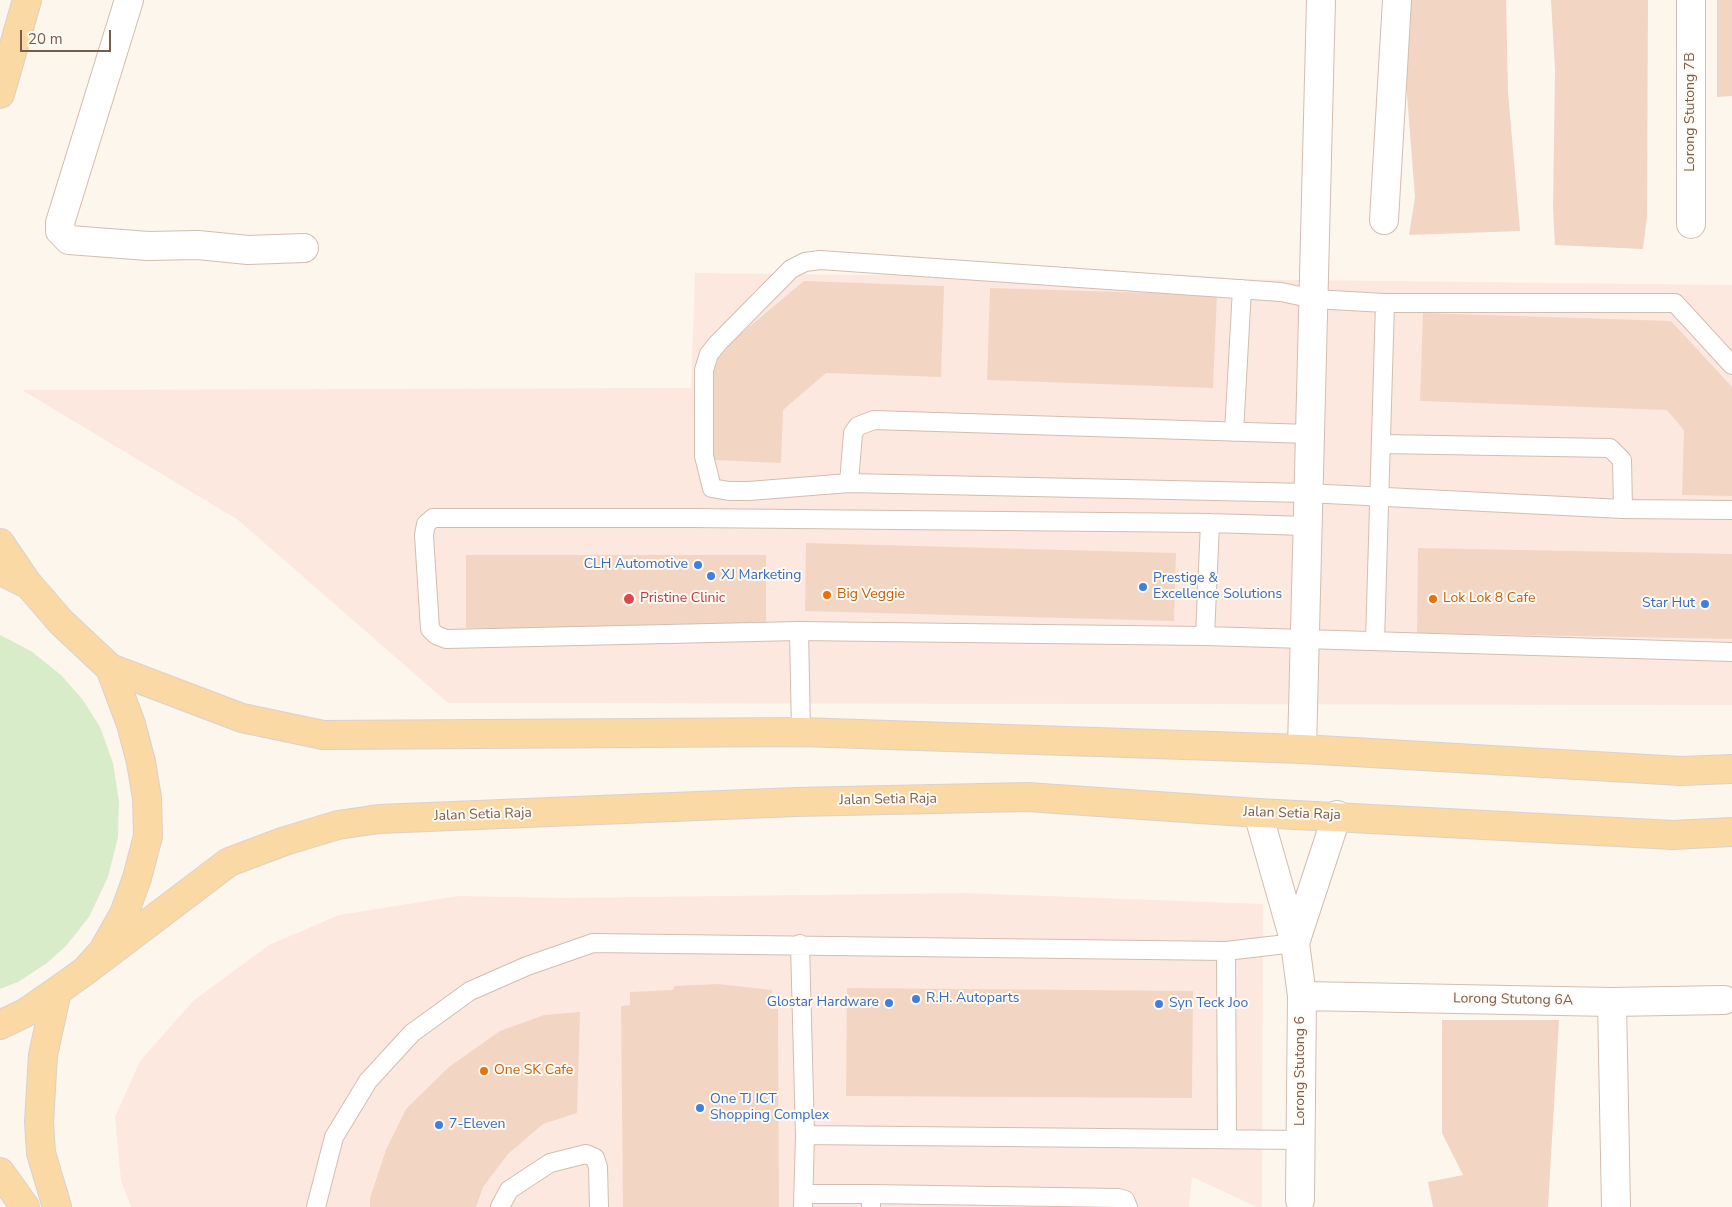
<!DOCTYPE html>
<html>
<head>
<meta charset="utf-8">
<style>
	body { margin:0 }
	#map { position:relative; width:1732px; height:1207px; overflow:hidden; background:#fdf6ec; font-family:"Nunito Sans",sans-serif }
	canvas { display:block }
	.scale { position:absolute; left:20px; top:30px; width:91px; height:22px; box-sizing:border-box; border:2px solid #7a5c4d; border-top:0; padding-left:6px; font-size:15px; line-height:18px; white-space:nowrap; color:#7a5c4d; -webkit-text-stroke:4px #fffaf3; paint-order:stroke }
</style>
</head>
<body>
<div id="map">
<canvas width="1732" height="1207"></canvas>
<div class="scale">20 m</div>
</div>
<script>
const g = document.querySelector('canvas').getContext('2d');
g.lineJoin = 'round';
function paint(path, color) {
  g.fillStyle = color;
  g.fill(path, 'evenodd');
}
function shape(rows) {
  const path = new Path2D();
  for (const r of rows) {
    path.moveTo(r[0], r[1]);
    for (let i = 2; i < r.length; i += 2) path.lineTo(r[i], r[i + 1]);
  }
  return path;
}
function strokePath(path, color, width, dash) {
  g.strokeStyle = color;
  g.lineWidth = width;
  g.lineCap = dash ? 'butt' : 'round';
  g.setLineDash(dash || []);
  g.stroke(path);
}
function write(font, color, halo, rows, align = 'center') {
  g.font = font + ' "Nunito Sans",sans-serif';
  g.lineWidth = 4;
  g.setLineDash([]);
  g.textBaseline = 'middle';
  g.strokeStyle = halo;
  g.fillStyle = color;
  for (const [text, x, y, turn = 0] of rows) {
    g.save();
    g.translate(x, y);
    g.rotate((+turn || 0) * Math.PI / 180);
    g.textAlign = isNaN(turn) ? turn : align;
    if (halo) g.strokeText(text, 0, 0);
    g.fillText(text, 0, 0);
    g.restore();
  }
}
const commercial = shape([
	[695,273,1732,285,1732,705,448,703,238,520,22,390,691,388],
	[966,893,1263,904,1262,1207,1257,1207,1192,1177,1189,1207,131,1207,121,1181,115,1117,140,1061,193,1001,269,945,339,915,458,896,563,898]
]);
const green = shape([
	[0,635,31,651,61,675,83,700,100,727,113,763,119,801,118,837,108,877,89,917,66,946,47,963,18,982,0,989]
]);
const building = shape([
	[1405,0,1506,0,1508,92,1520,231,1409,235,1415,197,1405,69],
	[1551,0,1648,0,1647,216,1643,249,1555,245,1553,208,1555,70],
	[1717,0,1732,0,1732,96,1717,97],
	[804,281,944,286,941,377,826,373,783,410,781,463,713,460,714,356],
	[990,288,1217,295,1213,388,987,380],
	[1423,313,1671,321,1732,387,1732,496,1682,495,1684,430,1667,410,1420,401],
	[806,543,1176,553,1174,621,805,611],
	[1418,548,1732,554,1732,639,1417,633],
	[466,555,766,555,766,628,466,628],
	[718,984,772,990,770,1009,778,1009,779,1207,623,1207,621,1006,630,1005,630,992,673,990,674,986],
	[847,988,1193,991,1192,1098,846,1096],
	[580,1012,577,1113,543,1124,508,1154,483,1187,476,1207,370,1207,370,1198,386,1150,406,1109,449,1067,500,1031,544,1015],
	[1442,1020,1559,1020,1548,1207,1433,1207,1428,1182,1463,1175,1442,1133]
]);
const lane = shape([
	[1732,365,1675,303,1385,303,1314,299,1281,292,820,260,805,262,791,269,718,343,709,354,704,370,704,456,712,488,729,491,749,491,849,483,1307,493,1623,509,1732,510],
	[1234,432,1242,289],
	[1381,444,1610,448,1622,460,1623,509],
	[849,483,853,433,858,426,874,420,1309,434],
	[1306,526,1210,523,692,518,433,518,426,524,424,535,430,629,436,635,446,639,799,631,1205,636,1732,652],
	[799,631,801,732],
	[1205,636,1210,523],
	[1375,641,1385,303],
	[800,944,805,1135,803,1207],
	[1226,951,1227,1139],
	[805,1135,1301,1140],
	[803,1194,871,1194],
	[316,1207,334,1137,368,1081,412,1033,470,991,527,966,593,943,1226,951,1295,943],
	[500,1207,509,1190,550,1163,586,1154,595,1158,598,1167,599,1207],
	[871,1207,871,1194,1118,1198,1125,1200,1128,1207]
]);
const street = shape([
	[129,0,60,223,60,231,69,240,148,246,198,245,248,250,304,248],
	[1384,220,1397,0],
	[1691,224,1691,0],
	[1302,749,1321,0],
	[1258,813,1295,943,1302,996,1300,1200],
	[1295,943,1337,815],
	[1302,996,1612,1002,1724,1000],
	[1612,1002,1616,1207]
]);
const primary = shape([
	[0,94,27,0],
	[0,543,27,583],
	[0,570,29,585,61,622,110,668,131,724,141,762,147,798,148,836,137,878,124,914,103,951,85,971,57,991,25,1013,0,1025],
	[110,668,242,718,323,735,801,732,1302,749,1681,771,1732,769],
	[85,971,229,862,285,841,338,825,379,819,796,802,1027,797,1258,813,1673,835,1732,832],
	[57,991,43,1055,39,1122,41,1153,57,1207],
	[0,1172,25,1207]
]);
const markers = [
	[698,565,5,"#3f7fe0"],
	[711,576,5,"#3f7fe0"],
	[1143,587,5,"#3f7fe0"],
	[827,595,5,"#e8710a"],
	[629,599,6,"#e0444e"],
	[1433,599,5,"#e8710a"],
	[1705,604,5,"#3f7fe0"],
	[916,999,5,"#3f7fe0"],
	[889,1003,5,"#3f7fe0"],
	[1159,1004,5,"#3f7fe0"],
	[484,1071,5,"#e8710a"],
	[700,1108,5,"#3f7fe0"],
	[439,1125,5,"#3f7fe0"]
];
const streetNames = [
	["Lorong Stutong 7B",1691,112,-90],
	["Jalan Setia Raja",888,800,-1],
	["Jalan Setia Raja",1292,814,2],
	["Jalan Setia Raja",483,815,-2],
	["Lorong Stutong 6A",1513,1000,1],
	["Lorong Stutong 6",1301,1071,-90]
];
const shopNames = [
	["CLH Automotive",688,565,"right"],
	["XJ Marketing",721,576],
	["Prestige &",1153,579],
	["Excellence Solutions",1153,595],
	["Star Hut",1695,604,"right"],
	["R.H. Autoparts",926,999],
	["Glostar Hardware",879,1003,"right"],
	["Syn Teck Joo",1169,1004],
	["One TJ ICT",710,1100],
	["Shopping Complex",710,1116],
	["7-Eleven",449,1125]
];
const foodNames = [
	["Big Veggie",837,595],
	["Lok Lok 8 Cafe",1443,599],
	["One SK Cafe",494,1071]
];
const healthNames = [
	["Pristine Clinic",640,599]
];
paint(commercial, '#fde8e0');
paint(green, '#d8ecc9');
paint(building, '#f3d5c3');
strokePath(lane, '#d1beb0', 20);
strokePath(street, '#d1beb0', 30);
strokePath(primary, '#dad1cd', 30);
strokePath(lane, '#fff', 18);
strokePath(street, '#fff', 28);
strokePath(primary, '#fbd9a5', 28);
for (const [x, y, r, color] of markers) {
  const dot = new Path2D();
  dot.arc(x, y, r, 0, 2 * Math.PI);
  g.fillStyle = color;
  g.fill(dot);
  strokePath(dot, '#fffaf3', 2);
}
write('14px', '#7a5c4d', '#fffaf3', streetNames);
write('14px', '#366cbe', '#fffaf3', shopNames, 'left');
write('14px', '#c56008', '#fffaf3', foodNames, 'left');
write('14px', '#be3a42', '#fffaf3', healthNames, 'left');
</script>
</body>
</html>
